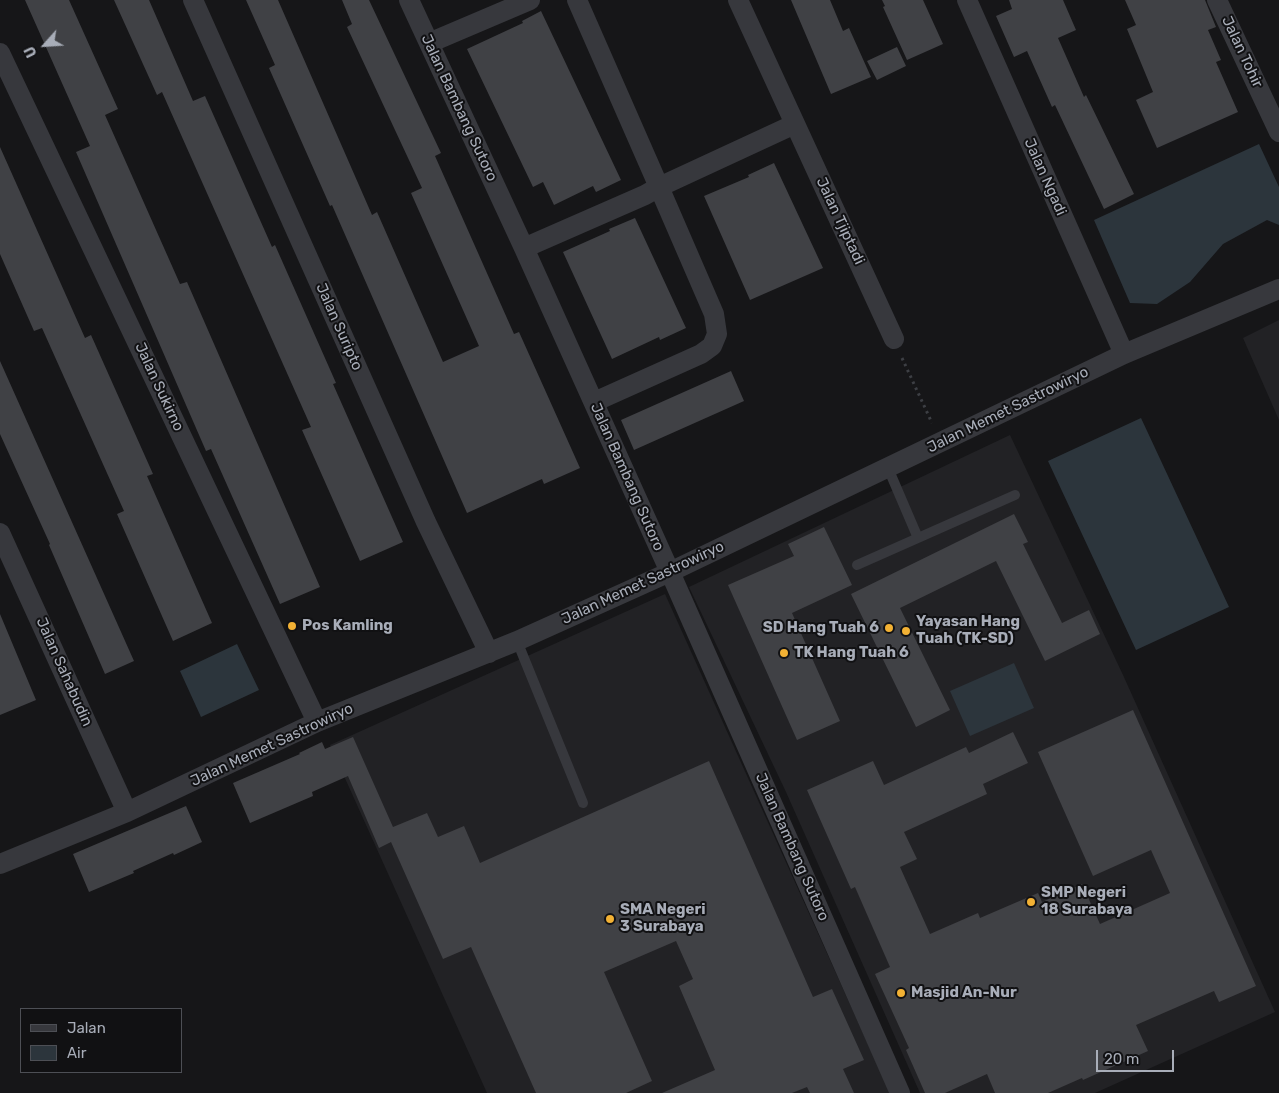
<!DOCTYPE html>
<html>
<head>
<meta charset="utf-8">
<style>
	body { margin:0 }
	#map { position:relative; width:1279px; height:1093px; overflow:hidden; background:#161618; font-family:Rubik,sans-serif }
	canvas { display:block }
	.legend { position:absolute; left:20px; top:1008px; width:162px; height:65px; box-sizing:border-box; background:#111113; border:1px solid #4d4f55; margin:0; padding:6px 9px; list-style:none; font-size:15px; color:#a8adb8 }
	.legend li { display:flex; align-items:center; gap:10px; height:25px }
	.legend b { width:25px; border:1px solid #4d4f55 }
	.north { position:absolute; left:20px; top:20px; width:50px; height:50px; -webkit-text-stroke:4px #111113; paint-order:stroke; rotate:244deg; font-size:14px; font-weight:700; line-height:20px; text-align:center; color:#a8adb8 }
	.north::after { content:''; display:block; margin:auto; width:18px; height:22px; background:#a8adb8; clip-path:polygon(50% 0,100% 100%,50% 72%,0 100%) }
	.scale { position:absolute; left:1096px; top:1050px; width:78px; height:22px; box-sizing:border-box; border:2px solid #a8adb8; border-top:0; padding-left:6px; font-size:15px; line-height:18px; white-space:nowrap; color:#a8adb8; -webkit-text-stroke:4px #111113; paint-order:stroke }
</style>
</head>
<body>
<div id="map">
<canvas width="1279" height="1093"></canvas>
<ul class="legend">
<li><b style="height:6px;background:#37383d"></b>Jalan</li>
<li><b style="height:14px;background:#2c353c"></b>Air</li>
</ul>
<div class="north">U</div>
<div class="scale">20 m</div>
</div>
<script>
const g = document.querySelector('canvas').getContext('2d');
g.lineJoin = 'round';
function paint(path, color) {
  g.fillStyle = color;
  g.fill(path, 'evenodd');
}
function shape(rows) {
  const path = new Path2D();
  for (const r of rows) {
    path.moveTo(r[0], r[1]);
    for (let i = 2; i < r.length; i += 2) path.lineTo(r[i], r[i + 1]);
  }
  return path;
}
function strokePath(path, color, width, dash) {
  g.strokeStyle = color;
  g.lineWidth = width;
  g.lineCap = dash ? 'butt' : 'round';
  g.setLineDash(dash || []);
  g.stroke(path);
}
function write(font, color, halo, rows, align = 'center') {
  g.font = font + ' Rubik,sans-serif';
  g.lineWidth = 4;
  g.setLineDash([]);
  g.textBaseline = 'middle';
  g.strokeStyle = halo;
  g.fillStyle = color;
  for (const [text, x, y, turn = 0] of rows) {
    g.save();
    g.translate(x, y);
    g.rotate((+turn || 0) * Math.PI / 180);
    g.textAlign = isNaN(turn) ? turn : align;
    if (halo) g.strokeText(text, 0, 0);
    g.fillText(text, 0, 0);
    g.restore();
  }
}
const built = shape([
	[1279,320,1279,420,1243,338],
	[1010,435,1123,675,1275,1012,1095,1093,920,1093,786,792,689,587],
	[665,594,890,1093,487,1093,330,745]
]);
const water = shape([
	[1259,144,1279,187,1279,225,1267,220,1223,244,1190,282,1157,304,1130,303,1094,220],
	[1141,418,1229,607,1136,650,1048,461],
	[237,644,259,690,201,717,180,671],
	[1014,663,1034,708,970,736,950,691]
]);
const building = shape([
	[25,0,69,0,118,109,105,115,180,284,187,282,320,587,280,604,211,449,206,451,76,152,90,146],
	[114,0,149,0,193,101,205,96,272,247,275,245,336,383,333,384,403,542,360,561,302,430,311,427,162,92,157,95],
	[246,0,278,0,372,215,377,212,443,362,479,346,411,193,422,188,347,27,352,24,342,0,369,0,441,153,435,156,514,334,519,332,580,468,544,484,542,479,467,513,332,205,330,206,269,68,275,65],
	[791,0,830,0,843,31,849,28,871,77,831,94],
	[882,0,923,0,943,44,907,60,883,7,885,6],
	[1009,0,1063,0,1076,30,1058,38,1084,97,1086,95,1134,194,1104,209,1055,105,1052,107,1027,51,1014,57,996,16,1012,9],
	[1125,0,1205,0,1216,27,1208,30,1221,60,1216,62,1238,112,1157,148,1136,100,1153,92,1127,29,1136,25],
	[541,11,621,180,596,192,593,186,554,205,543,182,533,187,467,49,523,23,522,21],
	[897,47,906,66,877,80,867,61],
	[0,147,85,338,91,335,153,474,147,476,212,623,173,641,117,514,124,511,42,328,34,331,0,254],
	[774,163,823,268,750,300,704,196,749,177,748,175],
	[635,218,686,328,660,340,659,337,612,359,563,252,610,231,609,229],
	[0,361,134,661,105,674,49,545,50,544,0,434],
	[731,371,744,401,634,450,621,420],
	[1014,514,1028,542,1023,544,1062,623,1089,610,1100,634,1045,661,996,561,900,608,950,710,916,727,851,594],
	[824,527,852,585,792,613,840,721,797,740,728,585,794,556,788,544],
	[0,614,36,700,0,715],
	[1133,710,1256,986,1219,1002,1214,991,1136,1025,1148,1051,1083,1080,1082,1078,1048,1093,995,1093,987,1074,945,1093,925,1093,906,1050,909,1048,875,974,890,967,855,887,851,889,807,790,873,761,884,785,966,747,969,753,1013,732,1028,763,983,784,987,794,904,832,917,859,900,867,930,934,978,913,980,918,1038,893,1042,902,1082,884,1100,924,1170,893,1151,850,1093,876,1038,752],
	[353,737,393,827,427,813,438,837,464,826,480,863,709,761,813,997,832,989,864,1060,843,1069,854,1093,810,1093,807,1087,792,1093,662,1093,715,1070,679,986,693,979,676,941,604,972,652,1081,626,1093,536,1093,471,947,443,959,391,842,379,848,348,776,312,792,313,796,250,823,233,783,300,754,299,753,322,742,325,749],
	[186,806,202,842,174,855,173,853,133,871,134,873,89,892,73,854]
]);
const path = shape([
	[902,358,932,423]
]);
const lane = shape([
	[888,468,918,538],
	[857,565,1015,495],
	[517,641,583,803]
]);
const street = shape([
	[193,0,426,522,489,653],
	[409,0,524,248,670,572,900,1093],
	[738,0,894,339],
	[967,0,1124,354],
	[1217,0,1279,132],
	[429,43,530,0],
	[0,53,317,722],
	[524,248,645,195,659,187,577,0],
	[594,402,701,354,712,346,717,334,714,314,659,187,795,124],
	[0,533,127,812],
	[0,864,127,812,317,722,517,641,670,572,1124,354,1279,289]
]);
const markers = [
	[292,626,5,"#f2b134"],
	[889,628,5,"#f2b134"],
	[906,631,5,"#f2b134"],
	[784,653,5,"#f2b134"],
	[1031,902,5,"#f2b134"],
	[610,919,5,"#f2b134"],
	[901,993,5,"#f2b134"]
];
const streetNames = [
	["Jalan Tohir",1242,52,65],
	["Jalan Bambang Sutoro",459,108,65],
	["Jalan Ngadi",1045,177,66],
	["Jalan Tjiptadi",840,221,65],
	["Jalan Suripto",339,327,66],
	["Jalan Sukirno",159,387,65],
	["Jalan Memet Sastrowiryo",1008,410,-26],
	["Jalan Bambang Sutoro",627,477,66],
	["Jalan Memet Sastrowiryo",643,583,-25],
	["Jalan Sahabudin",64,672,66],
	["Jalan Memet Sastrowiryo",272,745,-25],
	["Jalan Bambang Sutoro",792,847,66]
];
const poiNames = [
	["Yayasan Hang",916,622],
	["Tuah (TK-SD)",916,639],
	["Pos Kamling",302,626],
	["SD Hang Tuah 6",879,628,"right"],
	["TK Hang Tuah 6",794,653],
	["SMP Negeri",1041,893],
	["18 Surabaya",1041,910],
	["SMA Negeri",620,910],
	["3 Surabaya",620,927],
	["Masjid An-Nur",911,993]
];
paint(built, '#222225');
paint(water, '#2c353c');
paint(building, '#404145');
strokePath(path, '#3d3f44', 3, [2.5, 4]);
strokePath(lane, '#37383d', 10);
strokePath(street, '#37383d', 20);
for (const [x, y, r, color] of markers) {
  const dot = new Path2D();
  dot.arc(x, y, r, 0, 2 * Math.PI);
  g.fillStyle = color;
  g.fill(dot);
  strokePath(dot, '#111113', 2);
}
write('15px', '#a8adb8', '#111113', streetNames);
write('bold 15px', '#a8adb8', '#111113', poiNames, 'left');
</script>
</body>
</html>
